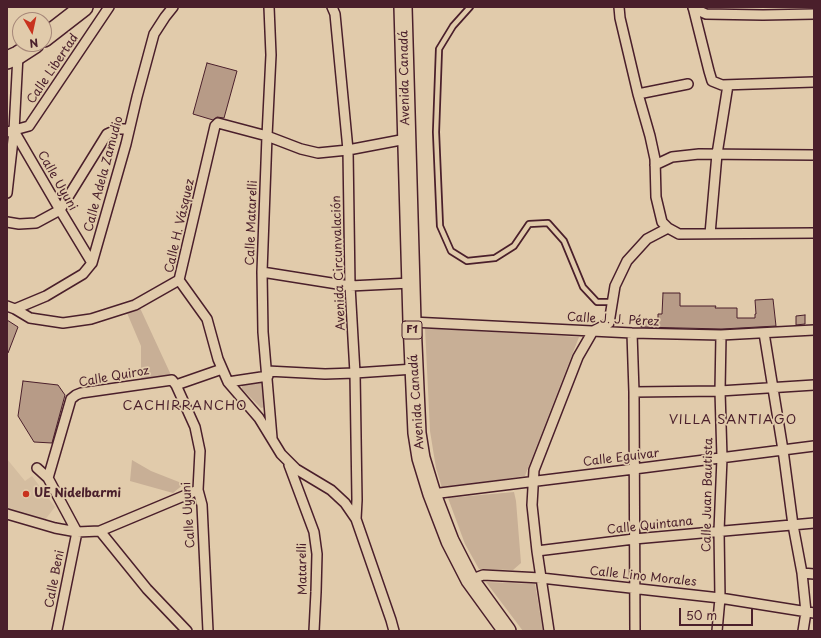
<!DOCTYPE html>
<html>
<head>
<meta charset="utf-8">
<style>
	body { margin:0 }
	#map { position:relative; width:821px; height:638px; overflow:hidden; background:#e1cbab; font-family:"Playpen Sans",sans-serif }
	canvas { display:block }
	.frame { position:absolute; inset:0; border:8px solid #4a1f2b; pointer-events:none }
	.north { position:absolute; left:12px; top:12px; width:40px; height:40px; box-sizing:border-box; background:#e1cbab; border:1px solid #a58678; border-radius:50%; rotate:171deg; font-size:11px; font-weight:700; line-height:16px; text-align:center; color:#4a1f2b }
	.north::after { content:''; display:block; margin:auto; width:14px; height:18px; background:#c8321e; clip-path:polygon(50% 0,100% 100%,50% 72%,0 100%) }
	.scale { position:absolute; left:679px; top:608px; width:74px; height:18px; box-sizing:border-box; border:2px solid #4a1f2b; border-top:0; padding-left:5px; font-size:12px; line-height:14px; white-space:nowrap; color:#4a1f2b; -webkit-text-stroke:3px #e1cbab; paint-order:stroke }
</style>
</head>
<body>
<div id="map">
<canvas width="821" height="638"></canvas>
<div class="frame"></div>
<div class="north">N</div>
<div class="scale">50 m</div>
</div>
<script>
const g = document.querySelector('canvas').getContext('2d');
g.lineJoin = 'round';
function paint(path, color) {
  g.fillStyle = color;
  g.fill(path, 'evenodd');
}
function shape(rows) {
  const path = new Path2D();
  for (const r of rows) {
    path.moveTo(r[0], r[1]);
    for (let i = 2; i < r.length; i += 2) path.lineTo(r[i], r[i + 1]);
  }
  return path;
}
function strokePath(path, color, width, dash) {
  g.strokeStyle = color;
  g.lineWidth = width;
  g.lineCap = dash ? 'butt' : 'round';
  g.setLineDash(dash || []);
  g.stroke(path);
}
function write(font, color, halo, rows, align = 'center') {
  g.font = font + ' "Playpen Sans",sans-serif';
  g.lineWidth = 3.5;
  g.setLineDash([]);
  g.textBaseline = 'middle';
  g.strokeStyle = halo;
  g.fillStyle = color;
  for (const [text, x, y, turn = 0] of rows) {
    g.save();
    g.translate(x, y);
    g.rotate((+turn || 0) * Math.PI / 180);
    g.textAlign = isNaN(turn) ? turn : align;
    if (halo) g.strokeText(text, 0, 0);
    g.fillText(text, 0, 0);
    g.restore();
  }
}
const built = shape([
	[7,459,25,481,32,476,55,507,44,521,7,510]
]);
const green = shape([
	[140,308,171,375,141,379,141,346,127,313],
	[425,328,579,337,525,476,442,488,436,468,430,431],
	[262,381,265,407,261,408,242,389,242,385],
	[132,460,151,471,184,484,173,493,130,481],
	[514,492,516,501,521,563,513,570,479,569,465,544,448,498],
	[486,582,535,584,543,631,523,631]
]);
const building = shape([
	[207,63,237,71,224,118,217,117,213,120,193,114,207,63],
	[663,293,680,293,680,306,716,306,715,308,737,308,737,318,755,318,755,314,756,314,755,300,773,299,776,326,722,329,641,327,642,319,658,320,658,314,662,314,663,293],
	[805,315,805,324,796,325,796,316,805,315],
	[7,320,18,327,8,353,7,353,7,320],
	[23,381,58,385,65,395,52,443,34,442,18,416,23,381]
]);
const lane = shape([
	[470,7,453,26,439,49,436,132,440,226,451,251,467,261,495,258,514,246,529,224,548,223,564,241,583,287,597,302,613,302]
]);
const street = shape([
	[269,7,271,55,267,136,262,272,263,332,272,438],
	[332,7,335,14,348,150,350,286,355,373,357,500,356,519],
	[619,7,620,18,638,94,650,136,655,159,656,197,662,222,668,228,679,234,814,233],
	[693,7,709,71,712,81,722,85,814,82],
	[693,8,706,14,763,15,814,14],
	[638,94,688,84],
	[14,131,60,210,92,263],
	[7,132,29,126,109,7],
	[655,165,672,157,699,154,814,155],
	[7,193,14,131,18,55],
	[7,222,19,224,36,223,60,210,107,134,118,129,129,129],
	[710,234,717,154,728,85],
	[262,272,350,286,411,283],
	[7,306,15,309,30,318,63,323,91,319,135,305,179,280],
	[15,309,46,296,83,274,92,263,126,144,137,97,154,34,165,17,173,7],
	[412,322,632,333,721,335,814,330],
	[632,333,634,392,635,631],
	[764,333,783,450,793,525,802,573,806,612,803,631],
	[267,371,325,374,355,373,414,369],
	[228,382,268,376],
	[176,385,222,369],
	[634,392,720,391,814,385],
	[289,465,314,532,317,554,316,592,314,631],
	[37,468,48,478,77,532,57,631],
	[48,478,71,399,76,395,81,393,172,380,176,385,195,427,200,451,198,490,202,505,208,631],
	[432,494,634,469,814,446],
	[7,514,55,528,77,532,100,531,198,490],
	[100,531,147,589,187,631],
	[537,551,634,539,814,523],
	[802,573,814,574],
	[470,580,483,575,541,578,720,598,814,613],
	[394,631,391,620,356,519,345,503,331,490,296,469,281,454,259,418,228,382,218,359,207,319,179,280,215,126,218,123,267,136,301,149,318,153,348,150,406,139],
	[549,631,537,551,532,505,534,470,578,357,593,331,609,323,615,286,627,261,647,239,668,228],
	[717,631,720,598,719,531,722,458,720,391,721,335]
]);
const highway = shape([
	[403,7,412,322,417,433,421,458,432,494,450,541,470,580,507,631],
	[44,38,84,7],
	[7,60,18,55,35,44]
]);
const markers = [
	[26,494,4,"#c8321e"]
];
const shields = [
	[412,330,20]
];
const shieldNames = [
	["F1",412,330]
];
const streetNames = [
	["Calle Libertad",53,69,-56],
	["Avenida Canadá",405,78,-91],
	["Calle Adela Zamudio",104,174,-75],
	["Calle Uyuni",57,181,60],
	["Calle Matarelli",252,223,-88],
	["Calle H. Vásquez",180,226,-77],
	["Avenida Circunvalación",339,263,-92],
	["Calle J. J. Pérez",613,320,3],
	["Calle Quiroz",114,377,-10],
	["Avenida Canadá",417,402,-94],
	["Calle Eguivar",621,458,-7],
	["Calle Juan Bautista",708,495,-89],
	["Calle Uyuni",189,515,-94],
	["Calle Quintana",650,526,-6],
	["Matarelli",303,569,-91],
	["Calle Lino Morales",643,577,6],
	["Calle Beni",55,579,-79]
];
const poiNames = [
	["UE Nidelbarmi",34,494]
];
const neighbourhoodNames = [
	["CACHIRRANCHO",185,406],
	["VILLA SANTIAGO",733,420]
];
paint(built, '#d4bda0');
paint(green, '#c8af96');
paint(building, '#b79b87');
strokePath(building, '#4a1f2b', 1);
strokePath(lane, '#4a1f2b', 8);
strokePath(street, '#4a1f2b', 12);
strokePath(highway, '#4a1f2b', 20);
strokePath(lane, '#e1cbab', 4.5);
strokePath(street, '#e1cbab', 9);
strokePath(highway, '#e1cbab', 17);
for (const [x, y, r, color] of markers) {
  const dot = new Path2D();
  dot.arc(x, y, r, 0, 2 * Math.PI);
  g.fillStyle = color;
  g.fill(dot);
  strokePath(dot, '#e1cbab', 1.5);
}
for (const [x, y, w] of shields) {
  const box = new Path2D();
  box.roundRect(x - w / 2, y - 9, w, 18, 3);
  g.fillStyle = '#e1cbab';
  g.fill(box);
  strokePath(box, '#4a1f2b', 1);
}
write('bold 11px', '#4a1f2b', null, shieldNames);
write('12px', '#4a1f2b', '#e1cbab', streetNames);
write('bold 12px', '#4a1f2b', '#e1cbab', poiNames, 'left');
g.letterSpacing = '1px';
write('13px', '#4a1f2b', '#e1cbab', neighbourhoodNames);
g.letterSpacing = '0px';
</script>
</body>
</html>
